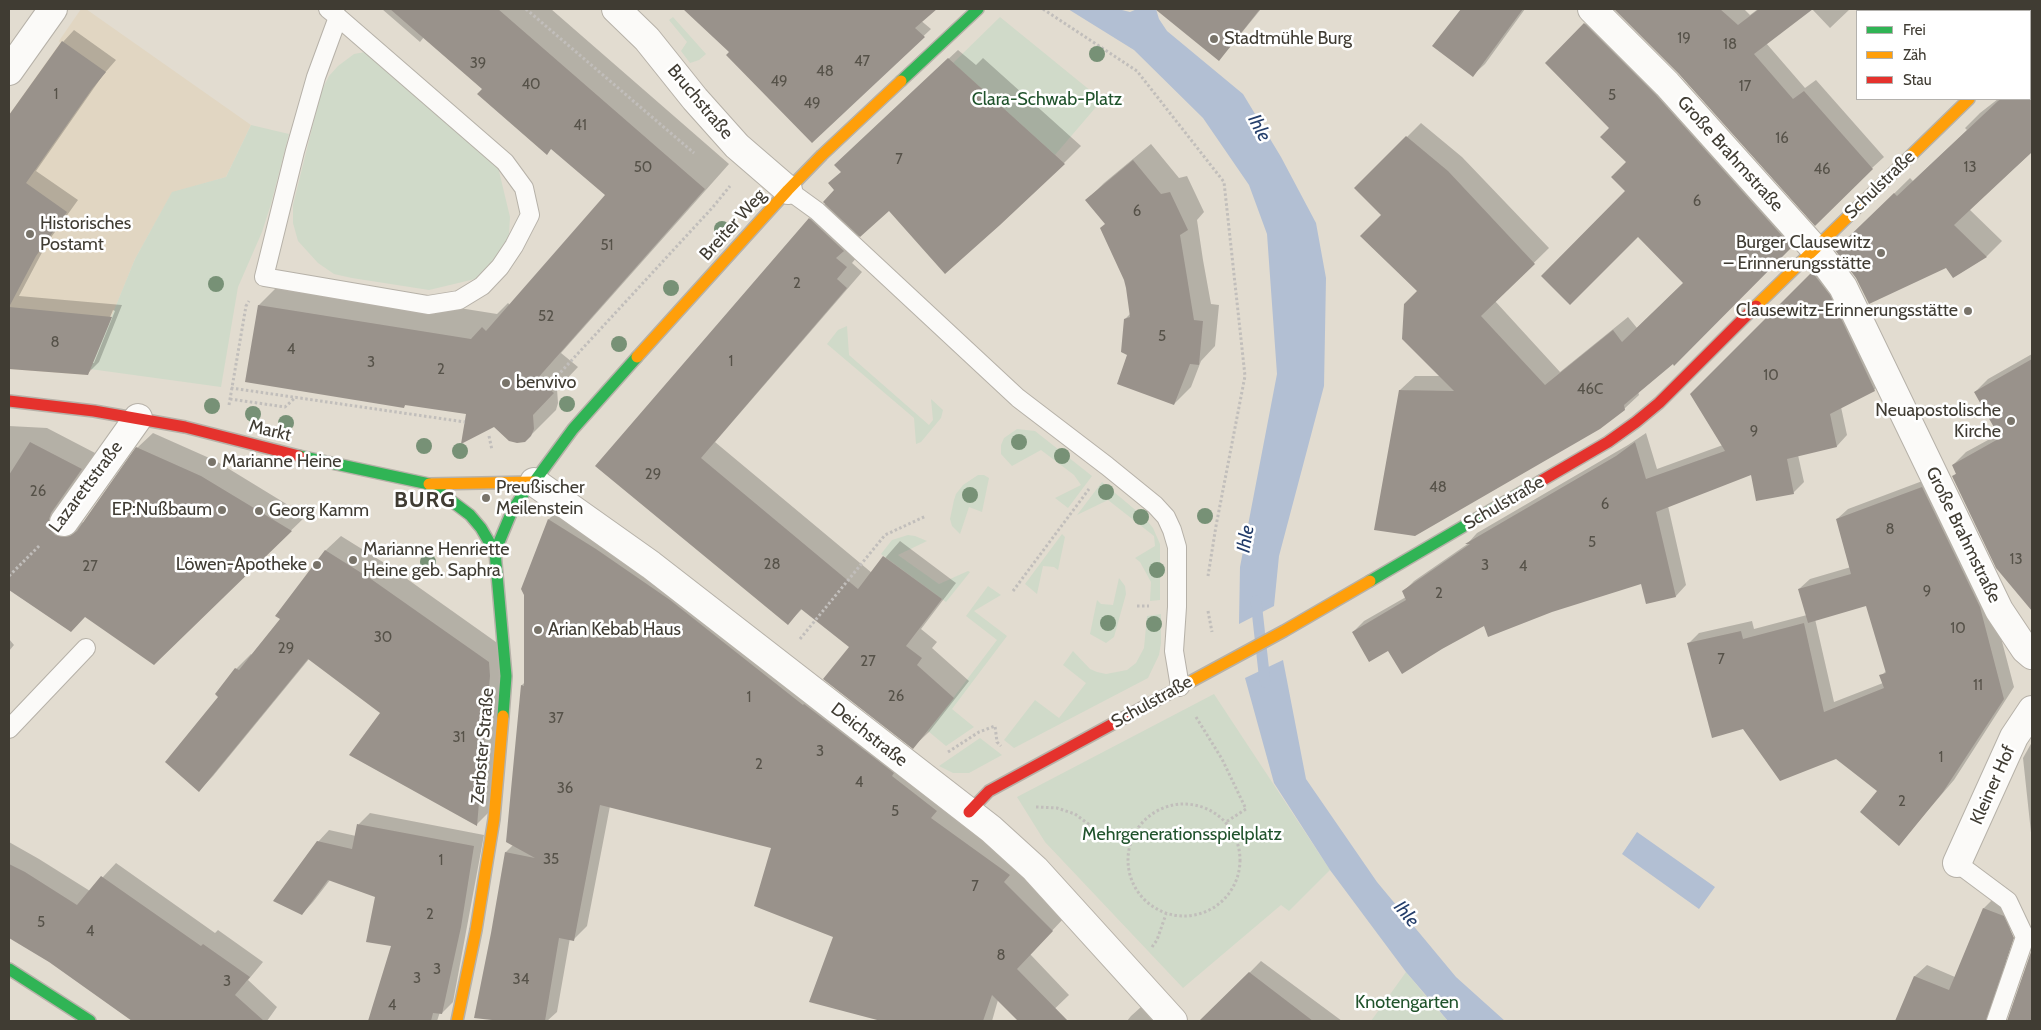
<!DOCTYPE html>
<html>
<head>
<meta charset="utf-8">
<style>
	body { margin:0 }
	#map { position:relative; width:2041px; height:1030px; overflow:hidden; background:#e2dcd0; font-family:Cabin,sans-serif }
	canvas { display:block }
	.frame { position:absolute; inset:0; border:10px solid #403c33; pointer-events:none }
	.legend { position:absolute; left:1856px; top:10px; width:175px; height:90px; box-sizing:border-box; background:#fff; border:1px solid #b3b1ad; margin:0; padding:6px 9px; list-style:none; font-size:15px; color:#403c33 }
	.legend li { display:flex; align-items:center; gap:10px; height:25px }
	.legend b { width:25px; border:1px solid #b3b1ad }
</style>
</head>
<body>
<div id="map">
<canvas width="2041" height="1030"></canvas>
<div class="frame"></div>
<ul class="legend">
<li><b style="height:6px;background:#30b455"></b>Frei</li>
<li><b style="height:6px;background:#ff9f0a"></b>Zäh</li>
<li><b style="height:6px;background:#e5322d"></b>Stau</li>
</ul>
</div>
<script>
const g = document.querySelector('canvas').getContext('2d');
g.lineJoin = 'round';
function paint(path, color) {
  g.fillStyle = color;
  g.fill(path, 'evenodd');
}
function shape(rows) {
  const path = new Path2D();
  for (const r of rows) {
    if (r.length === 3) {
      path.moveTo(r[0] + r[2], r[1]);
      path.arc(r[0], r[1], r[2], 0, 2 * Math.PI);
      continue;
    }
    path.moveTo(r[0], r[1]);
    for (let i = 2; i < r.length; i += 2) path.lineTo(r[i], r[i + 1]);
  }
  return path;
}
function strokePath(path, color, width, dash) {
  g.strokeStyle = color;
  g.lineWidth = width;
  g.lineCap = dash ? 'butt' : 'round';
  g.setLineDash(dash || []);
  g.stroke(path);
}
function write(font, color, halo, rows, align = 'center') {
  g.font = font + ' Cabin,sans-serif';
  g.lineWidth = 5;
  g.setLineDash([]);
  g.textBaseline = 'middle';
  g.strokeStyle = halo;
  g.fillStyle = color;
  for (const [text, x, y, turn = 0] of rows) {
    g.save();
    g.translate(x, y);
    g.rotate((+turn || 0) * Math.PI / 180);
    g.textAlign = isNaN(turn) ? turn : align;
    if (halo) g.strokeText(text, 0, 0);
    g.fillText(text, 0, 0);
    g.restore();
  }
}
const built = shape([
	[81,9,86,9,251,125,226,177,172,193,135,259,88,375,9,369,9,115,60,43,59,41]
]);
const green = shape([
	[673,17,706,54,699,60,690,63,681,51,687,42,669,20],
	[1000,17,1102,100,1055,155,953,63],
	[365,52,498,167,510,217,509,234,504,249,475,279,429,290,352,278,334,274,318,263,298,241,293,223,293,205,321,92,329,76,338,66,354,54],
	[251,125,289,134,271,204,262,232,238,287,221,387,90,369,135,259,172,192,226,177],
	[847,326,849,355,929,425,933,420,931,399,943,410,941,418,921,442,916,444,914,418,827,344,838,330],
	[1017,429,1035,431,1092,476,1068,508,1055,498,1081,485,1074,475,1041,450,1012,466,1001,454,1001,445,1004,438],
	[978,475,984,475,989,478,982,512,969,507,960,534,952,526,950,519,954,500,956,494,963,485],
	[1102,482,1145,518,1153,528,1160,544,1160,600,1150,601,1151,582,1140,562,1135,558,1155,546,1154,536,1108,500,1077,515],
	[1062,534,1065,537,1058,570,1054,567,1043,566,1037,594,1025,584],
	[908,535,915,536,927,541,898,555,939,584,968,571,970,572,946,602,881,554,892,540],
	[1119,578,1125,586,1126,594,1114,637,1106,643,1090,634,1097,600,1101,604,1113,605],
	[988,586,1001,595,974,611,1007,636,952,709,974,727,946,746,928,731,997,640,966,616],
	[1161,614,1161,643,1159,655,1148,678,1014,748,1004,740,1035,700,1059,718,1086,683,1063,665,1073,651,1090,669,1097,672,1106,674,1127,670,1136,663,1144,648,1147,616],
	[1214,694,1330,870,1289,911,1281,905,1183,988,1045,842,1017,797],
	[980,738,1002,755,969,773,953,773,939,766],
	[1406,972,1434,1006,1448,1021,1371,1021]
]);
const water = shape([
	[1068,9,1118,9,1130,12,1137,9,1156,9,1159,19,1167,31,1243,94,1281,157,1316,223,1326,278,1324,386,1279,556,1274,606,1239,624,1240,567,1277,374,1267,234,1249,185,1203,118,1134,50],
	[1283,660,1306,779,1377,882,1456,977,1505,1021,1448,1021,1406,972,1330,870,1274,783,1245,678],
	[1637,832,1715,887,1699,909,1622,854]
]);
const shadow = shape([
	[382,9,551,9,729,164,561,353,578,367,557,389,558,403,556,410,530,436,495,426,468,413,407,404,404,406,247,381,259,305,284,280,497,314,508,303,510,305,607,195,424,37,420,42],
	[685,9,907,9,931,29,914,45,731,52],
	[1175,9,1261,9,1230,47,1219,59,1168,18],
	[1462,9,1525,9,1485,64,1473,75,1434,45],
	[1616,9,1744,9,1750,15,1758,9,1774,9,1787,25,1766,43,1805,88,1816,80,1884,157,1872,168,1680,73],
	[1812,9,1850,9,1830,28],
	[1910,9,2021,9,2018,11,1913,11],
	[1599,10,1806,232,1674,364,1673,362,1638,391,1639,395,1624,409,1400,390,1415,376,1441,376,1418,291,1382,215,1356,188,1421,123,1462,157,1549,248,1495,301,1560,372,1628,317,1637,328,1685,282,1627,191,1628,162,1611,128,1585,24],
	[74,30,116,60,103,75,36,171,78,200,47,243,19,296,122,305,99,362,87,374,9,367,9,117,63,42],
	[113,310,115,311,94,363,91,363],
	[958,50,976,65,983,58,1081,146,1064,163,889,210,852,242,862,251,852,263,862,272,715,442,872,573,900,541,956,583,921,629,937,642,932,648,969,681,929,732,913,747,851,646,802,609,788,623,597,466,810,219,826,203,835,190,853,148],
	[2032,72,2032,152,1969,209,2002,241,1987,256,1953,276,1947,266,1852,235,1910,178,1913,181,1967,130,1965,128,1980,113,1998,99,2030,99,2030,74],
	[1151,144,1179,178,1187,176,1204,212,1197,220,1203,260,1211,304,1219,305,1215,346,1201,361,1191,387,1174,404,1129,354,1125,319,1131,313,1126,280,1106,224,1087,200,1104,183],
	[1824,262,1885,379,1874,390,1841,407,1847,435,1837,446,1798,455,1804,482,1793,493,1752,474,1668,506,1686,585,1676,596,1647,602,1642,582,1388,649,1353,632,1364,621,1406,597,1403,592,1414,581,1469,543,1468,543,1477,533,1628,445,1646,433,1657,469,1723,445,1692,394],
	[2032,354,2032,609,1997,568,1953,476,1957,473,1953,465,1966,452,1999,434,1975,392,1988,379],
	[9,426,47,428,97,454,79,523,85,522,137,448,153,433,216,461,306,516,154,663,85,616,70,630,9,589],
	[1933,477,1990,596,2014,687,1954,780,1899,844,1879,791,1689,643,1699,633,1752,621,1754,629,1807,615,1799,589,1810,579,1851,567,1837,519,1848,509],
	[1867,604,1887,670,1881,676,1883,683,1834,702,1815,619],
	[562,506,1022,861,1065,917,1030,954,1069,995,1042,1021,1020,1021,998,1000,992,1021,885,1021,810,1001,835,936,773,847,610,806,587,926,574,939,570,938,557,1012,547,1021,511,1021,475,1017,493,933,506,852,514,844,507,841,522,685,525,682,549,519],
	[341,536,386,564,503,647,491,810,477,824,382,712,309,659,213,776,199,791,220,697,236,669,251,654,252,655,282,619,277,615,326,550],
	[9,639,14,645,9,651],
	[2032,742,2032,842,2023,758],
	[370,813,484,835,453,1002,442,1013,440,1012,437,1021,370,1021,392,945,377,896,330,880,313,902,302,914,318,842,329,830,356,836,359,824],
	[9,842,39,859,90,891,116,863,215,933,218,930,263,962,248,980,277,1007,267,1021,134,1021,49,961,9,937],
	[1995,897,2018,912,1998,959,2011,963,1998,1002,1987,1013,1977,1009,1971,1021,1896,1021,1915,976,1927,965,1955,977,1984,908],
	[1261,961,1342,1021,1219,1021,1209,1014],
	[2032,972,2032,1021,2008,1021,2022,983],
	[1141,1007,1153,1021,1127,1021,1131,1016]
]);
const stream = shape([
	[1256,601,1265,682]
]);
const building = shape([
	[390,9,498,9,705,189,537,379,554,393,533,415,534,429,531,436,525,442,517,443,509,441,494,427,461,444,466,414,405,405,404,408,245,382,258,305,471,339,482,327,486,331,605,195,551,149,547,155,477,94,482,89],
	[683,9,937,9,915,28,925,37,812,143,726,55,729,52],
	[1155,9,1260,9,1219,61],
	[1461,9,1523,9,1473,77,1432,46],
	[1614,9,1720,9,1738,25,1759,9,1813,9,1754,54,1793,99,1804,91,1873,169,1815,226,1679,74],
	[1584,23,1656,95,1792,247,1674,366,1673,364,1624,405,1625,410,1600,429,1415,536,1374,530,1399,390,1454,391,1402,339,1404,304,1417,291,1360,236,1381,215,1354,188,1406,136,1448,171,1535,264,1481,316,1545,385,1613,330,1622,342,1683,283,1638,237,1570,305,1541,276,1625,191,1611,177,1626,162,1600,137,1609,128,1545,63],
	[62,41,106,72,92,89,26,183,67,212,36,256,9,307,9,115],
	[948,58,1065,164,1000,225,945,274,889,211,860,237,823,202,834,190,828,183,841,172,834,165],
	[2032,74,2032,152,1954,225,1987,257,1953,278,1946,268,1869,304,1856,278,1835,250,1894,193,1897,196,1998,101,2001,99,2030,99,2030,76],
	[1133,160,1161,194,1170,192,1188,230,1180,235,1187,277,1194,320,1203,321,1199,365,1190,364,1174,405,1117,384,1127,355,1121,352,1124,319,1130,317,1126,288,1124,280,1100,228,1105,224,1085,200],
	[809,218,844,251,836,258,847,267,837,279,847,288,701,458,858,589,883,556,942,599,906,646,922,658,917,665,954,698,913,749,823,679,849,647,801,609,788,625,595,466],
	[1812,272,1830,295,1875,391,1830,414,1837,447,1787,459,1794,494,1756,501,1751,475,1656,512,1676,597,1646,604,1641,584,1552,612,1488,637,1484,626,1442,649,1402,674,1388,651,1369,662,1352,632,1406,600,1402,591,1470,544,1465,544,1616,456,1635,442,1646,479,1725,451,1690,394],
	[9,307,112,317,88,375,9,369],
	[2032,359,2032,611,1996,568,1952,476,1956,474,1952,465,2000,438,1974,392],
	[30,442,82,469,51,513,49,520,50,529,55,535,62,537,70,536,77,531,136,447,201,476,292,531,154,665,85,617,71,632,9,590,9,475],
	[1922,487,1980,607,2004,699,1943,792,1899,846,1860,812,1877,791,1836,759,1780,781,1743,729,1712,738,1687,643,1741,631,1743,639,1804,623,1824,712,1884,688,1879,675,1886,673,1866,606,1808,623,1798,589,1851,574,1836,519],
	[548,519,596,549,670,600,803,705,804,704,894,773,892,776,937,811,931,818,1010,875,1004,882,1053,931,1017,969,1068,1021,1018,1021,992,995,983,1021,881,1021,809,1002,833,937,754,906,771,848,600,805,574,941,559,938,545,1021,501,1021,474,1018,491,933,505,852,535,858,506,842,521,685,524,686,524,595,521,589],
	[325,550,371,579,489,662,490,676,477,826,349,755,380,713,308,659,199,792,165,762,218,697,215,694,235,668,239,670,280,619,275,616],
	[357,824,474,846,461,927,442,1014,433,1013,431,1021,368,1021,391,946,366,942,375,897,328,880,302,915,273,901,317,841,352,849],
	[9,864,25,872,77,905,101,876,201,946,203,944,250,977,235,995,264,1021,132,1021,49,962,9,938],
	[1983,908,2004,916,2014,938,1986,1021,1895,1021,1914,976,1949,990],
	[2032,949,2032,1021,2007,1021],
	[1249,972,1313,1021,1199,1021]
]);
const path = shape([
	[526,9,694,153],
	[1043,9,1137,71,1224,182,1245,376,1216,526,1208,576],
	[547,387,713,207,730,186],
	[231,388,465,422],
	[230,399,285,407,296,397],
	[229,405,246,306,249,301],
	[489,436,492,450],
	[9,576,40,545],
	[1013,591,1089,489],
	[1137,606,1149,606],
	[1208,611,1212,632],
	[800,639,885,535,926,516],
	[1196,717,1222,759,1246,809,1226,822],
	[948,752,979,732,995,726,997,742,1001,746],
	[1184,860,56],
	[1036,807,1057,808,1075,814,1099,832,1111,836,1132,838],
	[1152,947,1157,940,1166,914]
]);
const lane = shape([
	[328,9,338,17,505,162,524,188,530,215,514,246,500,267,482,286,459,300,428,305,264,277,295,151,316,77,338,17],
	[788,190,817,211,1018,398,1107,466,1155,505,1166,517,1172,530,1177,547,1177,607,1174,651,1180,687],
	[9,729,86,648],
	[1957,863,2008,901,2025,937,1996,1021]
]);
const street = shape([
	[616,9,647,39,695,99,737,146,788,190],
	[1592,9,1667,84,1814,248,1843,287,1999,610,2025,649,2032,655],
	[2030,44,2032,42],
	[9,71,53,9],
	[534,482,651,565,991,829,1035,869,1173,1021],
	[64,522,138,418],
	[1957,863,2014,737,2032,710]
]);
const fast = shape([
	[901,81,978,9],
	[299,456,429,484,470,515,481,528,495,552],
	[1370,581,1541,481],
	[503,716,506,676,495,552,512,511,527,488,534,482,573,429,637,357],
	[9,969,90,1021]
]);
const slow = shape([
	[1756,306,1969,99],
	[637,357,788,190,822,155,901,81],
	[429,484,534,482],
	[1142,708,1284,631,1370,581],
	[457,1021,476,930,494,819,503,716]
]);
const jam = shape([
	[9,401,94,411,185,427,299,456],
	[1541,481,1608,442,1636,422,1659,403,1756,306],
	[969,812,989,791,1142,708]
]);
const trees = [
	[1097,54],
	[722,229],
	[216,284],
	[671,288],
	[619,344],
	[567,404],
	[212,406],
	[253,414],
	[286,423],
	[1019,442],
	[424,446],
	[460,451],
	[1062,456],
	[1106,492],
	[970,495],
	[1205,516],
	[1141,517],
	[428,562],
	[1157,570],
	[1108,623],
	[1154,624]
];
const markers = [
	[1214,39,5,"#79746a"],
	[30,234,5,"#79746a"],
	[1881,253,5,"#79746a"],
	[1968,311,5,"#79746a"],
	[506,383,5,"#79746a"],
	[2011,421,5,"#79746a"],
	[212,462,5,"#79746a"],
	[486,498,5,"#79746a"],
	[222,510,5,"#79746a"],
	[259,511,5,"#79746a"],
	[353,560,5,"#79746a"],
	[317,565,5,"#79746a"],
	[538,630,5,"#79746a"]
];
const numberNames = [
	["19",1684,39],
	["18",1730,45],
	["47",862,62],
	["39",478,64],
	["48",825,72],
	["49",779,82],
	["40",531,85],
	["17",1745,87],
	["1",56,95],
	["5",1612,96],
	["49",812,104],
	["41",580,126],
	["16",1782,139],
	["7",899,160],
	["50",643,168],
	["13",1970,168],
	["46",1822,170],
	["6",1697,202],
	["6",1137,212],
	["51",607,246],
	["2",797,284],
	["52",546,317],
	["5",1162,337],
	["8",55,343],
	["4",291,350],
	["1",731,362],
	["3",371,363],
	["2",441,370],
	["10",1771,376],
	["46C",1590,390],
	["9",1754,432],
	["29",653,475],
	["48",1438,488],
	["26",38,492],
	["6",1605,505],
	["8",1890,530],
	["5",1592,543],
	["13",2016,560],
	["28",772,565],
	["3",1485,566],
	["27",90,567],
	["4",1523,567],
	["9",1927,592],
	["2",1439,594],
	["10",1958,629],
	["30",383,638],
	["29",286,649],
	["7",1721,660],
	["27",868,662],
	["11",1978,686],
	["26",896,697],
	["1",749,698],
	["37",556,719],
	["31",459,738],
	["3",820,752],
	["1",1941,758],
	["2",759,765],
	["4",859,783],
	["36",565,789],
	["2",1902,802],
	["5",895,812],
	["35",551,860],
	["1",441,861],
	["7",975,887],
	["2",430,915],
	["5",41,923],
	["4",90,932],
	["8",1001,956],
	["3",437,970],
	["3",417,979],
	["34",521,980],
	["3",227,982],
	["4",392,1006]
];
const poiNames = [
	["Stadtmühle Burg",1224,39],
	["Historisches",40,224],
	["Postamt",40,245],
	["Burger Clausewitz",1871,243,"right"],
	["– Erinnerungsstätte",1871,264,"right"],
	["Clausewitz-Erinnerungsstätte",1958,311,"right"],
	["benvivo",516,383],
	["Neuapostolische",2001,411,"right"],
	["Kirche",2001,432,"right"],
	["Marianne Heine",222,462],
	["Preußischer",496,488],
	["Meilenstein",496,509],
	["EP:Nußbaum",212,510,"right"],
	["Georg Kamm",269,511],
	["Marianne Henriette",363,550],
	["Heine geb. Saphra",363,571],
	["Löwen-Apotheke",307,565,"right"],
	["Arian Kebab Haus",548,630]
];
const parkNames = [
	["Clara-Schwab-Platz",1047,100],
	["Mehrgenerationsspielplatz",1182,835],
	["Knotengarten",1407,1003]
];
const streetNames = [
	["Bruchstraße",700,102,50],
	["Große Brahmstraße",1730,154,48],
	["Schulstraße",1880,185,-44],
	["Breiter Weg",733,225,-48],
	["Markt",270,431,13],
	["Lazarettstraße",86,487,-53],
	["Schulstraße",1504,503,-30],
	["Große Brahmstraße",1963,535,64],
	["Schulstraße",1152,702,-29],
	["Deichstraße",869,735,38],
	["Zerbster Straße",483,746,-85],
	["Kleiner Hof",1993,785,-66]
];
const waterNames = [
	["Ihle",1259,128,62],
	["Ihle",1246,539,-80],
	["Ihle",1406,914,50]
];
const districtNames = [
	["BURG",425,501]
];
paint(built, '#e1d6c2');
paint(green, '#d0dac9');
paint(water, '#b2bfd3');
paint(shadow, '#0003');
strokePath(stream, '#b2bfd3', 11);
paint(building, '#99928b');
strokePath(lane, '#b6b1a8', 20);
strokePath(street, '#b6b1a8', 30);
strokePath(fast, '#b6b1a8', 14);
strokePath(slow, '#b6b1a8', 14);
strokePath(jam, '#b6b1a8', 14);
strokePath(path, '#c1bebb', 3, [2.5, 2.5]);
strokePath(lane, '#fbfaf8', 18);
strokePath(street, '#fbfaf8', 28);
strokePath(fast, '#30b455', 11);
strokePath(slow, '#ff9f0a', 11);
strokePath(jam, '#e5322d', 11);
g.fillStyle = '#779176';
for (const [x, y] of trees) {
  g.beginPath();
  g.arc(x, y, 8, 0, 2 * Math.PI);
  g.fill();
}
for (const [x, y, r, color] of markers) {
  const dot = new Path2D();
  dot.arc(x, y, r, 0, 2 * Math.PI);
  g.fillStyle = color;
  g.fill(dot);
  strokePath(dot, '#fff', 2);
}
write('15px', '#565249', null, numberNames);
write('18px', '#403c33', '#fff', poiNames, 'left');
write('18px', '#20532c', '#fff', parkNames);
write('18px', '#403c33', '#fff', streetNames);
write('italic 19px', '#233d6a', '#fff', waterNames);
g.letterSpacing = '1px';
write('bold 22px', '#403c33', '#fff', districtNames);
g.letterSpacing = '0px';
</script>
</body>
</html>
